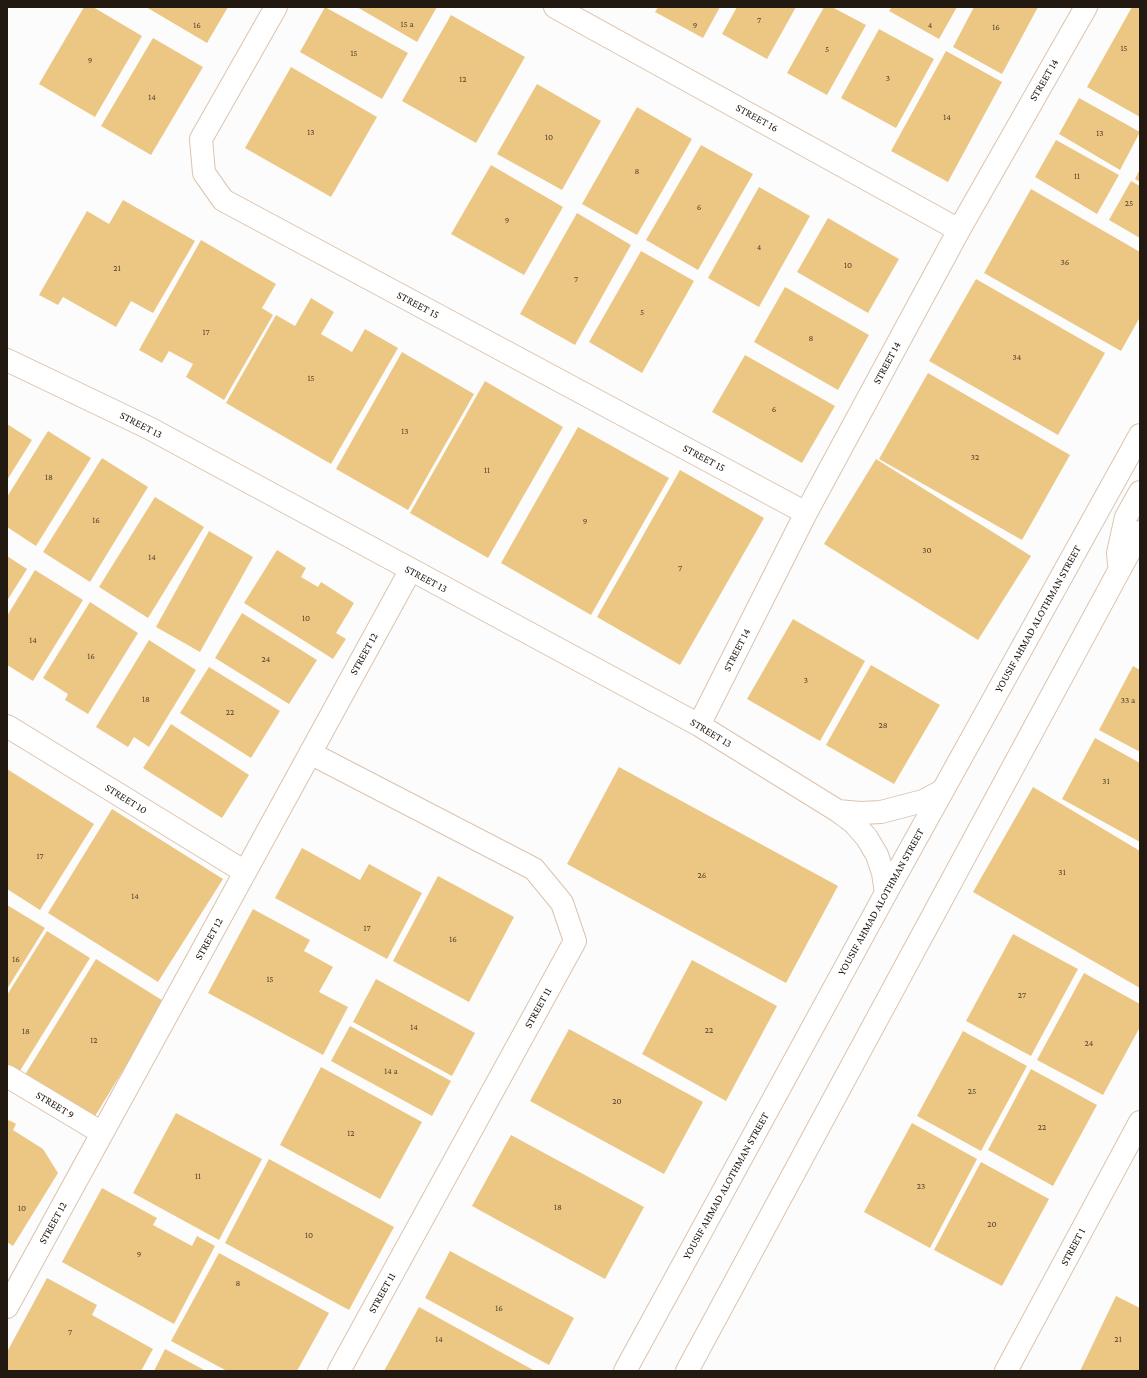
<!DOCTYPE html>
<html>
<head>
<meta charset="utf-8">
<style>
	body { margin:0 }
	#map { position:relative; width:1147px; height:1378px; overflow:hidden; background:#fcfcfc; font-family:"Crimson Pro",serif }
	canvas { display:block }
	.frame { position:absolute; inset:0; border:8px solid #221911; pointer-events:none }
</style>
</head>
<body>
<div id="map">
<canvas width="1147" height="1378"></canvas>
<div class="frame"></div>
</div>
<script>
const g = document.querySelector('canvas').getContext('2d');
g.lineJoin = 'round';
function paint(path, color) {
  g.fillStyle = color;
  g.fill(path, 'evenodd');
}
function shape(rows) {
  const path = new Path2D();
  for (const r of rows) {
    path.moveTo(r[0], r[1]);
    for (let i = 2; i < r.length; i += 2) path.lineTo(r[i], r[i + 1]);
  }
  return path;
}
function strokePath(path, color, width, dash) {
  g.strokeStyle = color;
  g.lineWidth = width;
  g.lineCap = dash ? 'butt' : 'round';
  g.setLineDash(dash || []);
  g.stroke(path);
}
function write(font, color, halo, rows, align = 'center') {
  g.font = font + ' "Crimson Pro",serif';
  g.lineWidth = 3;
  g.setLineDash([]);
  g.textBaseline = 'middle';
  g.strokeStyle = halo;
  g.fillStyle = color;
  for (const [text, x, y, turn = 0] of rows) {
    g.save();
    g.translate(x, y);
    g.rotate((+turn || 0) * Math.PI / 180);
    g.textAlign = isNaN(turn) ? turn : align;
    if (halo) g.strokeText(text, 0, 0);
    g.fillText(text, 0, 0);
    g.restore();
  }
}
const building = shape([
	[84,7,93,7,142,36,95,117,39,84],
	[146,7,228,7,207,43],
	[325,7,408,53,382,99,300,52],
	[357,7,437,7,417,42],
	[658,7,720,7,703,38,655,12],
	[737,7,796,7,767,59,722,34],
	[824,7,832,7,866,25,827,95,787,73],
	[892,7,957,7,939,39,889,11],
	[974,7,1038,7,1002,74,953,47],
	[1132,7,1140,8,1140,117,1087,87],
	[451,15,525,57,476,143,402,101],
	[879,29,934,59,896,128,841,98],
	[153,38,203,67,151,155,101,126],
	[946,51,1002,82,948,182,891,151],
	[291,67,377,117,331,197,245,148],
	[537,84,601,121,562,190,497,154],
	[1079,98,1140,132,1120,170,1059,134],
	[637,107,692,139,637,235,582,204],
	[1056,140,1119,175,1097,214,1035,177],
	[701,145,753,174,698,270,646,240],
	[491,165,563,207,524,275,451,234],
	[1140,169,1140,182,1135,179],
	[1131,181,1140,186,1140,238,1109,220],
	[759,187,810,216,759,307,708,278],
	[1031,189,1140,252,1140,317,1121,351,984,273],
	[123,200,195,241,153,313,131,301,116,327,63,297,58,305,39,295,87,211,109,224],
	[577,213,631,245,575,345,520,314],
	[828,218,899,259,868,313,797,272],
	[201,240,276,284,262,308,273,315,224,400,186,377,193,364,169,351,162,363,139,350],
	[641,251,694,281,642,373,589,342],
	[976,279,1105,353,1058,435,929,361],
	[785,287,869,335,838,390,754,342],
	[311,298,334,312,321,334,352,352,365,329,398,348,331,464,226,403,276,315,295,326],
	[402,352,474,394,408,510,336,469],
	[745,355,835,406,802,463,712,412],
	[928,373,1070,455,1022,540,879,459],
	[485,381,563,427,488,558,410,513],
	[7,424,32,440,7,480],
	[578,427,669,478,591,615,501,563],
	[48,431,91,458,36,546,7,527,7,497],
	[102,458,148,487,90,582,43,552],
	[876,459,1031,556,978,640,824,544],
	[680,470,764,518,680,665,597,617],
	[155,497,204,527,148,618,99,587],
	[209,531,253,557,200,652,156,627],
	[277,550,306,568,301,577,318,587,321,582,354,603,336,633,346,639,333,659,244,603],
	[7,556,27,569,7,601],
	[35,570,83,600,33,681,7,665,7,616],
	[90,602,138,633,88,714,65,700,68,694,43,678],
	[242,613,317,660,289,704,215,658],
	[793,619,865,661,820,741,747,699],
	[149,640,196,670,149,747,134,737,128,747,96,727],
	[871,665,940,705,894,784,826,745],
	[1133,666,1140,670,1140,752,1099,730],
	[209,667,280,711,251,758,180,713],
	[171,724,249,775,222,818,143,768],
	[1095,738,1140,763,1140,842,1062,799],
	[619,767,838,886,786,983,567,864],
	[7,769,94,824,40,910,7,889],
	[1033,787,1140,851,1140,988,973,892],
	[112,809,223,879,158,982,48,913],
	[302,848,360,880,369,864,422,893,387,959,275,898],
	[438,876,514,917,469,1002,393,961],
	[7,905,45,928,7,989],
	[253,909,310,940,304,951,333,967,319,992,348,1007,323,1055,208,993],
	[47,931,90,958,18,1074,7,1067,7,995],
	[1013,934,1078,969,1031,1056,966,1021],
	[96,959,165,1002,92,1121,23,1078],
	[692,960,777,1006,726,1101,642,1054],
	[1084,973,1140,1004,1140,1027,1103,1095,1037,1060],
	[376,979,475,1033,452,1076,353,1022],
	[350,1026,451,1081,432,1116,331,1061],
	[569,1029,703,1102,664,1174,530,1101],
	[963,1031,1027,1066,981,1151,917,1116],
	[321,1067,422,1122,380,1199,280,1145],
	[1031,1069,1097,1105,1053,1186,988,1150],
	[176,1113,262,1159,219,1240,133,1193],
	[9,1120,16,1124,13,1130,43,1149,58,1173,13,1246,7,1242,7,1122],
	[912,1123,977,1159,930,1248,864,1212],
	[511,1135,644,1207,605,1279,472,1206],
	[269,1159,394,1227,349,1310,225,1243],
	[981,1162,1049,1199,1002,1286,934,1250],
	[102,1188,157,1218,153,1225,192,1246,197,1236,215,1246,174,1324,62,1262],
	[450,1251,574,1318,549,1365,425,1298],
	[219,1253,329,1313,297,1371,227,1371,171,1341],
	[47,1278,97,1305,92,1315,153,1349,141,1371,7,1371,7,1352],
	[1116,1296,1140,1308,1140,1371,1080,1371],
	[419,1307,535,1371,384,1371],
	[165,1349,206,1371,154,1371]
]);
const street = shape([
	[276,7,201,139,204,173,223,200,806,513],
	[555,7,959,230],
	[7,360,149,428,699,725,838,811,854,823,867,838,877,855,883,873,886,893],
	[699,725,806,513,959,230,1086,7],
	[7,726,245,872],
	[310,753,534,869,562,903,575,941,339,1371],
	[838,811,860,813,881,812,923,801,942,791],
	[7,1076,102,1133],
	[7,1307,410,571],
	[1006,1371,1140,1122]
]);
const secondary = shape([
	[1119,564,1118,553,1126,517,1140,492],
	[625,1371,886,893,1140,435],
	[687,1371,1140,532]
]);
const numberNames = [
	["7",759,20],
	["15 a",407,24],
	["16",197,25],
	["9",695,25],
	["4",930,25],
	["16",996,27],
	["15",1124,48],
	["5",827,49],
	["15",354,53],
	["9",90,60],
	["3",888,78],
	["12",463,79],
	["14",152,97],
	["14",947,117],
	["13",311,132],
	["13",1100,133],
	["10",549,137],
	["8",637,171],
	["11",1077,176],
	["25",1129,203],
	["6",699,207],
	["9",507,220],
	["4",759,247],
	["36",1065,262],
	["10",848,265],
	["21",117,268],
	["7",576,279],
	["5",642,312],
	["17",206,332],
	["8",811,338],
	["34",1017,357],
	["15",311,378],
	["6",774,409],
	["13",405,431],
	["32",975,457],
	["11",487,470],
	["18",49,477],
	["16",96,520],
	["9",585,521],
	["30",927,550],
	["14",152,557],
	["7",680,568],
	["10",306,618],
	["14",33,640],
	["16",91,656],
	["24",266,659],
	["3",806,680],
	["18",146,699],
	["33 a",1128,700],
	["22",230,712],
	["28",883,725],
	["31",1106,781],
	["17",40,856],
	["31",1062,872],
	["26",702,875],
	["14",135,896],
	["17",367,928],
	["16",453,939],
	["16",16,959],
	["15",270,979],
	["27",1022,995],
	["14",414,1027],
	["22",709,1030],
	["18",26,1031],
	["12",94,1040],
	["24",1089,1043],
	["14 a",391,1071],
	["25",972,1091],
	["20",617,1101],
	["22",1042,1127],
	["12",351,1133],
	["11",198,1176],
	["23",921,1186],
	["18",558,1207],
	["10",22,1208],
	["20",992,1224],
	["10",309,1235],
	["9",139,1254],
	["8",238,1283],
	["16",499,1308],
	["7",70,1332],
	["14",439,1339],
	["21",1118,1339]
];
const streetNames = [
	["STREET 14",1044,80,-60],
	["STREET 16",757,118,29],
	["STREET 15",418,305,28],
	["STREET 14",887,363,-62],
	["STREET 13",141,425,27],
	["STREET 15",704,458,28],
	["STREET 13",426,579,28],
	["YOUSIF AHMAD ALOTHMAN STREET",1038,619,-61],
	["STREET 14",737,650,-63],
	["STREET 12",364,654,-61],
	["STREET 13",711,733,31],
	["STREET 10",126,799,32],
	["YOUSIF AHMAD ALOTHMAN STREET",881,902,-61],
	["STREET 12",209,939,-61],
	["STREET 11",538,1008,-61],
	["STREET 9",55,1105,31],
	["YOUSIF AHMAD ALOTHMAN STREET",726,1186,-61],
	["STREET 12",53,1223,-61],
	["STREET 1",1073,1247,-62],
	["STREET 11",382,1293,-61]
];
paint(building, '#ecc784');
strokePath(street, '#dcc3ad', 24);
strokePath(secondary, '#dcc3ad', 24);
strokePath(street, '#fff', 22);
strokePath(secondary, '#fff', 22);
write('9px', '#54442e', null, numberNames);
write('11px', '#221911', '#fff', streetNames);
</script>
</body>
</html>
